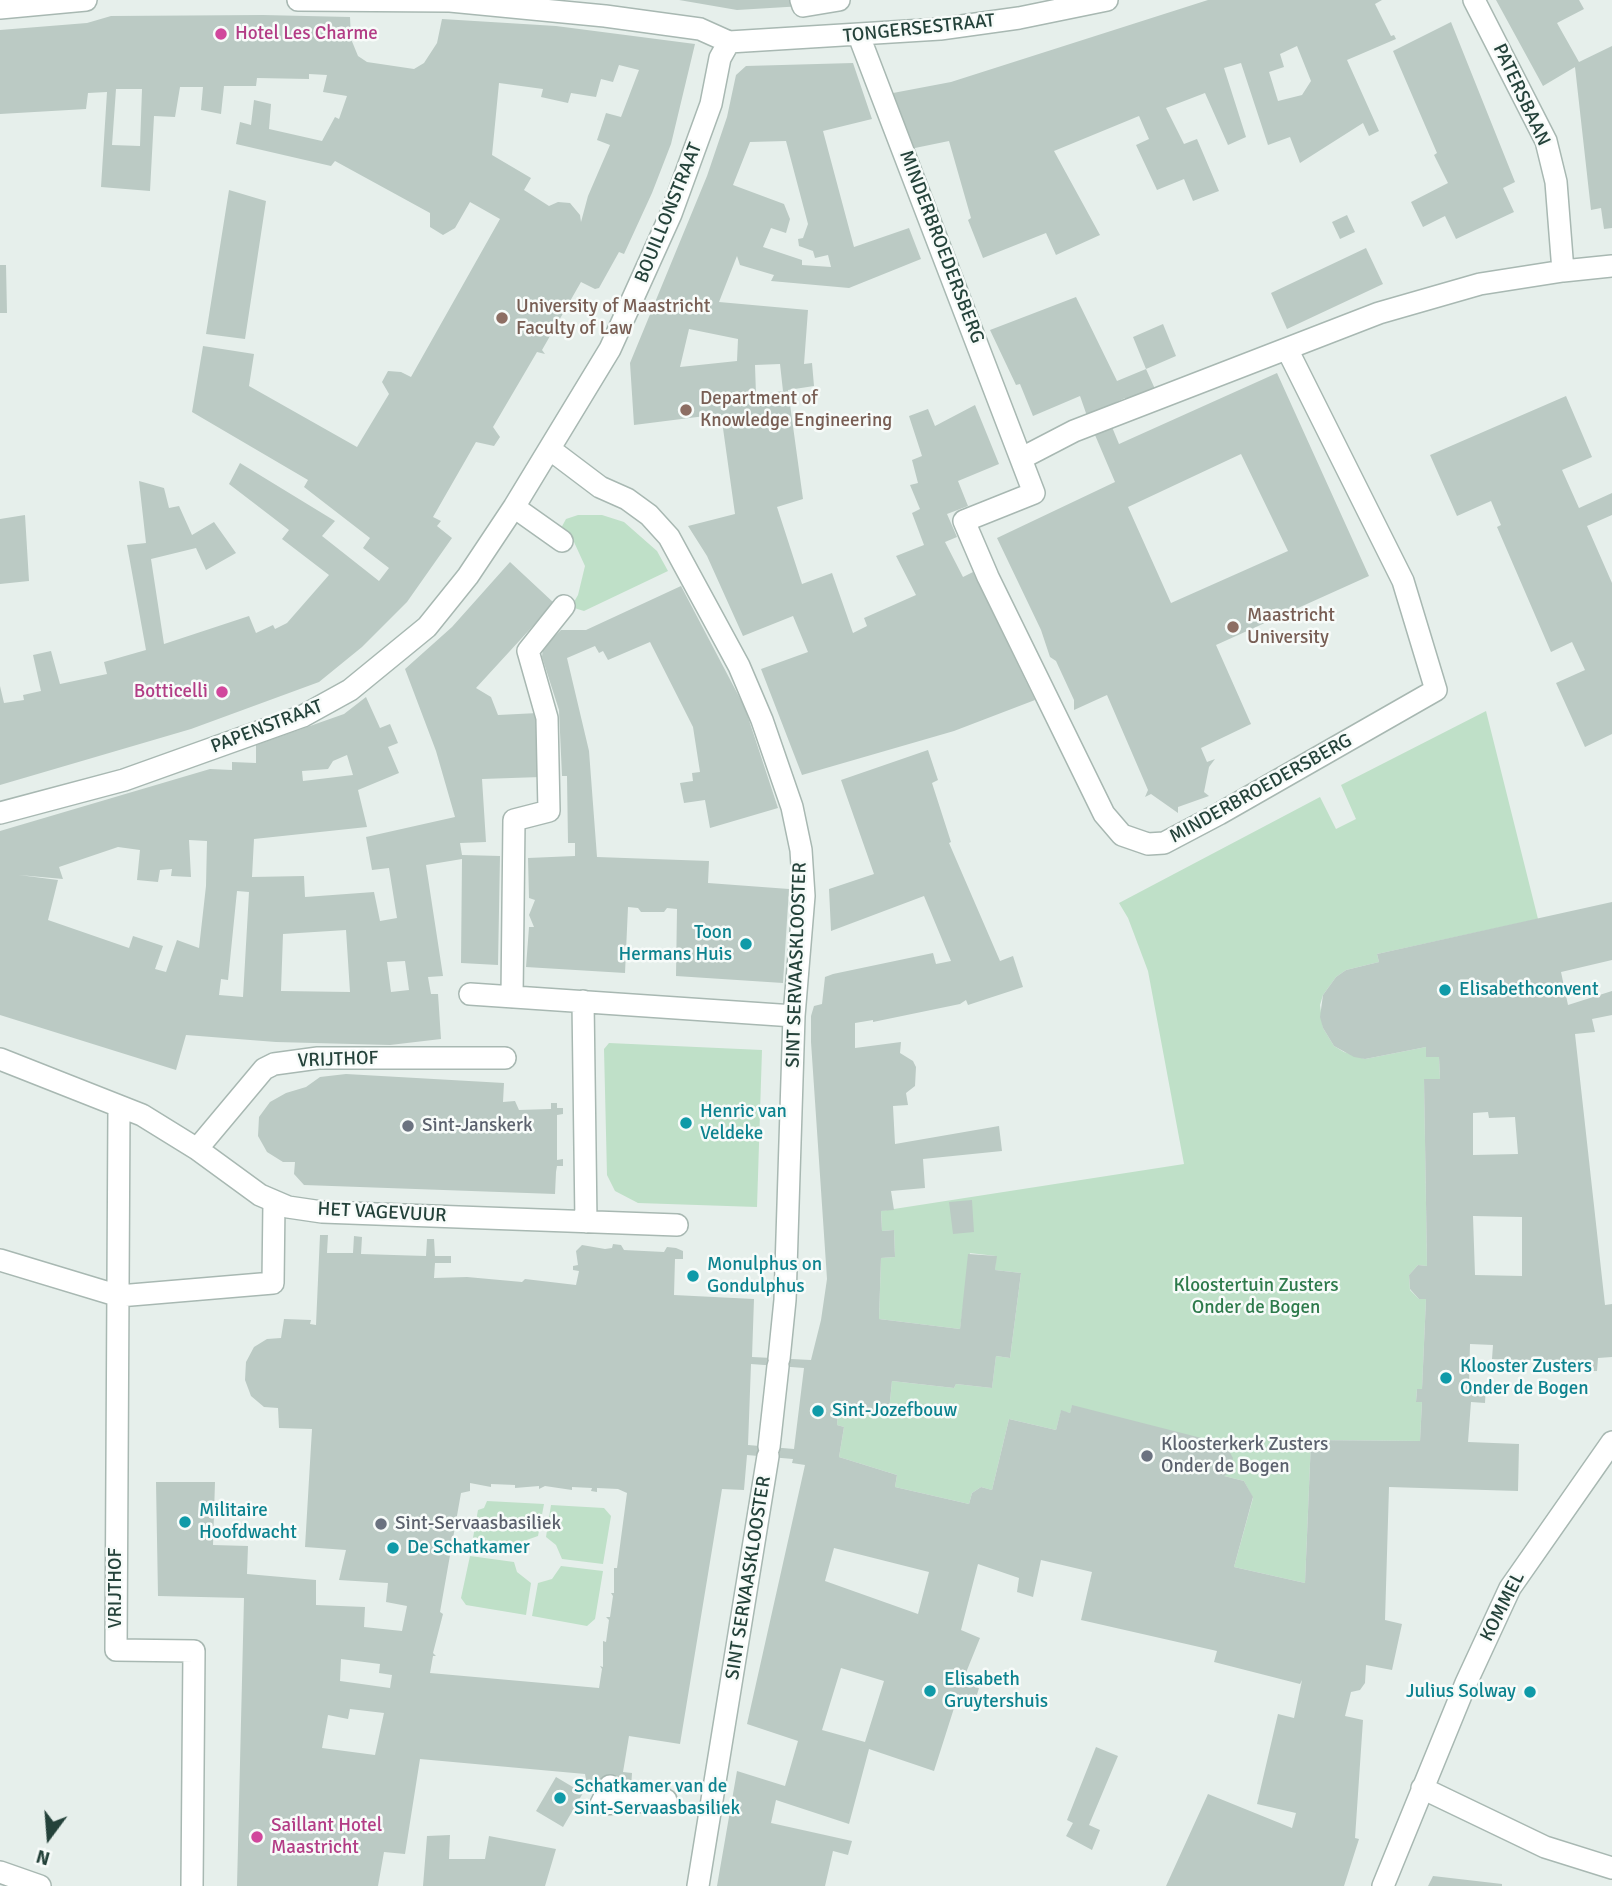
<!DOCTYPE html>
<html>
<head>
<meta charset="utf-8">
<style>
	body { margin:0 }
	#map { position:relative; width:1612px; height:1886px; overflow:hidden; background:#e6efeb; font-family:Signika,sans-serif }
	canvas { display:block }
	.north { position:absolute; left:14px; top:1802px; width:70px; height:70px; -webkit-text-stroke:5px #f7fbf9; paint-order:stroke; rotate:196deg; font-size:19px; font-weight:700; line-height:28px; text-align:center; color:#24423a }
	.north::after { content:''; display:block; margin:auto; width:24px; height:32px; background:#24423a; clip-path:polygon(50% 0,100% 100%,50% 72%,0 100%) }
</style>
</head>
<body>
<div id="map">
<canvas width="1612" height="1886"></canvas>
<div class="north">N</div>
</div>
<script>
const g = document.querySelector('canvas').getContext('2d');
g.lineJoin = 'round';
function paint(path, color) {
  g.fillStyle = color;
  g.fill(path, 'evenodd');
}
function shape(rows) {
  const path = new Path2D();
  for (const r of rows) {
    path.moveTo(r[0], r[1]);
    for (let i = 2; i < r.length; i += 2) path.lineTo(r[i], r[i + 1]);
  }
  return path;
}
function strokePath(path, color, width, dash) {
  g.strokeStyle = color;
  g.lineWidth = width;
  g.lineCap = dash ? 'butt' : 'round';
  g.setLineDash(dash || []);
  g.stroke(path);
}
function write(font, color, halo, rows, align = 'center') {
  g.font = font + ' Signika,sans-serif';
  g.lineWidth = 5;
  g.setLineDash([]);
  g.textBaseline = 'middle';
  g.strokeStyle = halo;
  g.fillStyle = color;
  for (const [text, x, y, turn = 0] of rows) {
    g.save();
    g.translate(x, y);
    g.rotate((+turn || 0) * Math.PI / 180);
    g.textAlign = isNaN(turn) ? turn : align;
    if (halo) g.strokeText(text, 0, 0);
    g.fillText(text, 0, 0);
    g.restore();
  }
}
const green = shape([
	[578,515,602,515,624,522,657,551,668,571,584,611,571,607,578,595,585,566,574,542,560,530,566,519],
	[1486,711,1538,919,1377,954,1379,962,1346,970,1336,977,1323,995,1320,1005,1323,1028,1334,1046,1344,1052,1365,1059,1426,1047,1439,1057,1440,1079,1424,1079,1427,1266,1418,1265,1409,1275,1410,1290,1419,1299,1426,1299,1422,1389,1417,1389,1416,1401,1422,1402,1420,1441,1311,1440,1305,1583,1234,1567,1253,1498,1244,1481,1224,1476,1072,1406,1070,1413,1061,1411,1056,1430,1009,1419,992,1490,981,1487,972,1493,969,1504,895,1487,897,1475,839,1457,844,1427,837,1425,839,1405,886,1413,889,1411,892,1381,954,1388,956,1384,992,1388,996,1356,1010,1358,1021,1273,995,1270,996,1256,970,1253,960,1329,879,1319,881,1258,895,1257,894,1230,882,1231,881,1211,1184,1164,1148,971,1128,918,1119,903,1320,797,1336,829,1356,819,1341,785],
	[609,1043,762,1050,757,1207,638,1203,615,1191,607,1175,604,1049],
	[487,1501,544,1504,538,1536,521,1542,514,1554,471,1549,478,1510,484,1508],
	[551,1505,604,1508,611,1516,603,1564,562,1559,556,1545,546,1537],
	[470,1556,514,1562,517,1572,531,1583,526,1615,466,1605,461,1598],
	[561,1566,603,1571,595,1619,587,1626,532,1616,538,1583,552,1579]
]);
const building = shape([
	[679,0,801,0,803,6,737,10],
	[1208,0,1382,0,1375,4,1391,36,1394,35,1396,39,1347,60,1379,131,1369,136,1363,123,1300,163,1290,137,1268,145,1241,63,1224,68,1246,137,1228,145,1205,93,1166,108,1184,144,1197,139,1219,191,1193,201,1184,179,1157,190,1136,145,1149,139,1139,116,1054,151,1100,235,1056,255,1046,233,983,258,968,220,971,218,949,141,910,149,893,93,951,82],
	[1297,46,1311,81,1302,95,1278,101,1269,72,1284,67,1280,54],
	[1496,0,1579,0,1584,9,1557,23,1579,62,1612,46,1612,228,1604,229,1601,208,1591,210,1575,67,1543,86],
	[263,15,350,17,351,39,358,56,367,62,414,69,424,63,437,43,442,19,556,26,695,44,671,144,652,193,624,254,619,252,599,288,595,289,581,282,542,350,545,354,537,352,493,427,500,437,494,446,476,442,433,517,441,521,437,526,452,538,407,602,362,647,319,682,191,729,0,785,0,686,4,703,24,700,23,695,41,691,33,655,51,651,60,684,107,674,104,662,146,650,127,545,146,543,139,481,164,488,169,508,179,506,192,535,214,522,236,553,206,570,196,548,151,559,164,644,249,616,256,633,273,625,275,629,287,623,329,575,282,539,289,530,229,484,240,463,335,521,322,536,379,581,389,568,363,548,370,538,304,487,308,480,192,412,203,346,254,354,249,386,357,447,389,394,382,382,388,371,401,372,411,377,500,219,470,202,455,228,443,235,430,227,430,213,335,161,331,166,236,144,240,122,251,125,254,100,271,104,269,129,322,141,335,117,339,119,347,96,323,92,327,75,309,74,309,79,257,78,256,86,224,86,221,114,201,110,203,87,180,87,175,117,154,116,150,191,101,187,107,92,88,93,86,109,0,114,0,30,87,23,111,16],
	[619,65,639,70,621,117,606,113,597,140,610,145,588,196,581,222,580,215,570,203,558,202,549,206,524,190,531,178,492,155,499,83,543,89,541,97,568,103,571,93,596,97,601,79,613,82],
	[116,89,142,89,140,146,112,145],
	[1451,22,1515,182,1503,188,1514,212,1456,239,1445,216,1423,227,1411,202,1448,183,1434,155,1437,153,1393,51],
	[853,63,872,119,823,131,854,247,909,228,921,259,849,288,771,281,774,275,740,265,737,256,719,302,808,310,804,364,812,363,814,386,788,390,803,499,777,507,802,584,832,573,853,633,867,626,864,618,916,595,896,556,924,545,912,513,920,509,910,485,918,483,912,460,922,456,909,416,928,409,935,426,975,405,999,464,958,481,968,506,947,514,957,537,945,542,963,577,973,572,1035,700,954,731,802,775,761,669,808,652,793,616,743,636,707,556,688,526,735,514,721,414,634,425,630,363,707,176,727,117,736,75,746,66],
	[786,141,808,224,803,238,798,239,799,246,813,251,815,258,828,255,831,267,802,265,802,260,763,247,771,228,786,233,790,219,784,204,733,185,750,142],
	[689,329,738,339,737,361,680,367],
	[780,364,783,391,756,395,755,365],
	[229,190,266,201,245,339,206,334],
	[1347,215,1355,232,1340,239,1332,222],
	[1366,248,1383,284,1287,329,1271,293],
	[0,265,6,265,7,313,0,313],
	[1076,297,1117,381,1146,369,1155,389,1126,401,1125,398,1087,416,1080,396,1033,416,1020,384,1016,385,990,330],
	[1163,324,1176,356,1146,369,1133,337],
	[1277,373,1369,576,1216,645,1251,724,1201,748,1207,762,1215,759,1209,767,1204,792,1209,796,1178,807,1178,813,1151,794,1145,797,1148,790,1107,695,1074,710,1074,700,1056,661,1050,657,1041,630,997,538,1115,482,1095,435,1112,427,1119,444],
	[1241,454,1288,551,1171,603,1128,507],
	[1566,396,1592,457,1562,470,1579,508,1612,493,1612,515,1587,526,1612,583,1612,734,1585,747,1556,683,1585,670,1572,642,1551,652,1497,527,1501,525,1491,501,1457,516,1430,455],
	[25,515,29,581,0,584,0,519],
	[510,562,554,603,476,688,491,697,498,715,538,713,541,777,482,779,486,842,460,843,462,855,500,856,498,965,461,963,462,859,426,865,443,976,428,977,431,994,438,994,441,1039,390,1045,276,1042,186,1035,176,1070,0,1015,0,831,210,769,232,770,232,762,256,763,256,745,344,714,366,697,380,728,390,724,398,743,388,747,399,773,358,790,367,827,254,839,252,877,304,876,305,897,374,892,380,921,397,918,389,868,372,870,366,837,455,817,436,751,405,669,452,627],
	[347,755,353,775,303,781,302,771,328,769,333,761],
	[189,840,207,841,206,886,199,948,177,940,166,972,155,969,163,946,133,936,129,948,48,920,58,880,19,875,63,879,59,867,118,847,140,850,137,880,158,882,160,870,172,869,171,876,191,877],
	[237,891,249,892,243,997,219,995,221,979,228,980],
	[346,930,350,992,281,991,283,934],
	[405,961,409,990,391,992,387,962],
	[681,586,745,708,778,808,710,828,705,800,684,803,680,783,693,781,692,773,700,772,693,727,650,642,608,660,603,651,599,653,595,646,567,658,589,751,597,857,709,861,708,883,789,889,783,983,676,976,677,909,667,908,664,912,641,912,638,908,628,907,625,973,526,967,529,927,534,927,529,915,535,900,529,898,528,858,575,856,575,843,568,843,567,776,562,776,559,710,542,657,543,647,561,630,586,630],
	[928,750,938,780,932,783,951,842,949,843,1000,961,1013,956,1023,987,968,1005,966,1000,960,1004,873,1022,873,1020,855,1023,855,1048,901,1042,900,1053,913,1061,916,1067,915,1086,906,1093,908,1105,893,1106,895,1144,999,1126,1002,1151,923,1159,925,1188,891,1191,894,1210,881,1211,882,1231,894,1230,895,1257,881,1258,879,1319,960,1329,968,1254,997,1256,995,1270,1021,1273,1010,1358,996,1356,992,1388,956,1384,954,1388,892,1381,889,1411,887,1413,839,1405,837,1425,844,1427,839,1457,897,1475,895,1487,969,1504,972,1493,981,1487,992,1490,1009,1419,1056,1430,1061,1410,1070,1413,1072,1405,1225,1444,1233,1458,1229,1473,1224,1476,1244,1481,1253,1497,1234,1567,1305,1583,1311,1440,1420,1441,1422,1402,1416,1402,1417,1389,1422,1389,1426,1299,1419,1299,1410,1289,1409,1275,1418,1265,1427,1266,1424,1079,1440,1079,1439,1057,1426,1057,1426,1047,1365,1059,1354,1057,1334,1046,1323,1028,1320,1017,1323,995,1336,977,1346,970,1379,962,1377,954,1612,902,1612,960,1561,972,1568,1005,1612,991,1612,1015,1592,1019,1595,1032,1575,1034,1605,1305,1612,1304,1612,1357,1598,1358,1597,1371,1580,1371,1580,1362,1492,1359,1493,1345,1470,1344,1469,1384,1486,1385,1485,1403,1471,1402,1468,1442,1519,1444,1518,1491,1389,1487,1385,1620,1402,1624,1392,1670,1366,1665,1365,1683,1360,1690,1351,1692,1345,1716,1363,1720,1355,1838,1359,1839,1344,1886,1166,1886,1208,1794,1292,1828,1296,1813,1257,1804,1278,1714,1294,1718,1302,1680,1300,1684,1214,1662,1217,1651,1081,1620,1092,1572,1041,1560,1033,1597,1017,1592,1019,1578,978,1564,961,1630,980,1638,963,1680,979,1688,976,1698,966,1694,962,1707,955,1705,934,1771,869,1749,849,1824,776,1800,771,1823,852,1841,848,1855,833,1851,825,1886,717,1886,737,1771,785,1786,798,1741,747,1724,805,1465,792,1463,793,1459,747,1455,744,1490,722,1489,680,1744,629,1736,623,1772,632,1773,631,1788,587,1785,585,1774,420,1759,405,1854,384,1852,378,1886,237,1886,244,1598,158,1596,156,1482,215,1482,213,1545,248,1546,247,1574,316,1580,316,1605,365,1607,364,1627,402,1631,407,1606,386,1602,388,1583,339,1580,346,1550,305,1547,312,1429,279,1428,278,1408,264,1407,251,1396,245,1380,246,1362,254,1347,267,1339,281,1338,284,1319,311,1320,310,1324,316,1325,320,1235,328,1235,327,1253,353,1253,354,1236,362,1237,361,1254,426,1256,427,1239,434,1239,435,1256,451,1256,451,1263,435,1263,434,1278,467,1277,522,1282,525,1279,576,1285,579,1271,573,1270,573,1266,578,1265,576,1251,582,1245,605,1249,612,1248,613,1244,621,1245,624,1250,664,1252,667,1247,676,1248,683,1251,683,1259,675,1259,674,1295,754,1299,752,1357,811,1360,821,1320,827,1279,811,1042,811,1016,814,1006,822,1004,825,977,833,974,933,953,936,964,951,961,924,896,831,931,829,889,874,874,841,780],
	[1488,1112,1489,1118,1515,1117,1518,1154,1473,1155,1473,1113],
	[1473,1216,1522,1217,1522,1276,1475,1275],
	[751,1364,804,1368,794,1449,748,1445],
	[470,1483,491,1487,491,1484,515,1485,515,1488,539,1486,539,1489,545,1486,572,1490,572,1487,592,1488,591,1491,597,1492,597,1488,618,1489,627,1493,617,1568,614,1568,614,1593,611,1593,613,1596,610,1617,606,1617,609,1620,606,1642,603,1641,603,1667,600,1666,602,1669,599,1688,430,1673,433,1656,436,1656,433,1653,443,1614,440,1612,461,1493,470,1491],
	[834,1548,929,1572,918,1614,825,1581],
	[341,1659,380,1664,379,1673,392,1675,390,1688,340,1681],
	[841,1668,884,1681,865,1742,822,1730],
	[350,1709,384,1713,375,1755,322,1748,328,1715,348,1719],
	[346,1074,504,1083,503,1102,515,1101,519,1110,551,1109,551,1103,557,1103,557,1108,563,1108,563,1114,557,1115,557,1160,563,1159,563,1166,557,1166,556,1172,555,1194,304,1185,294,1174,295,1162,283,1162,267,1152,258,1136,259,1117,270,1102,286,1093,306,1087,320,1077],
	[972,1200,974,1232,953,1234,949,1202],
	[1096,1747,1118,1756,1089,1825,1100,1830,1092,1850,1066,1836,1073,1823,1067,1820],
	[556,1777,583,1793,563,1827,536,1811],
	[450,1835,449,1859,485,1859,489,1836,556,1849,545,1886,423,1886,427,1836],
	[1433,1876,1502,1884,1502,1886,1428,1886]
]);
const minor = shape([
	[298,0,450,1,605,16,700,29,729,42],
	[801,0,803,6,839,0],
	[1474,0,1546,141,1556,182,1563,271,1612,266],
	[0,8,86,0],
	[859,36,1034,493,964,521,988,577,1104,814,1122,835,1148,844,1164,843,1219,814,1436,690,1403,581,1287,349],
	[729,42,940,29,1019,18,1107,0],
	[551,450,600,487,627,499,649,515,669,537,739,666,762,720,792,807,801,850,804,896,794,1016,785,1300,779,1359],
	[1022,458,1074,431,1379,313,1480,284,1563,271],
	[514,507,562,541],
	[0,813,124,780,303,716,350,690,427,627,468,576,514,507,610,349,671,214,711,104,720,58,729,42],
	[470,994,794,1016],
	[512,997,514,820,549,811,547,718,528,651,564,606],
	[583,1001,586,1222],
	[0,1059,142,1115,197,1149,264,1069,274,1064,318,1058,505,1058],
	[119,1106,116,1650,194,1651,192,1886],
	[197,1149,260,1195,288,1207,322,1212,677,1225],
	[0,1260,119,1296,273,1283,274,1202],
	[769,1447,778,1366],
	[610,1786,601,1804,666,1800],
	[1422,1788,1545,1847,1612,1868],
	[0,1872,40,1886],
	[698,1886,768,1456],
	[1383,1886,1466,1683,1510,1588,1612,1442]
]);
const markers = [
	[221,34,7,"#d1479c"],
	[502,318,7,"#8d6e63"],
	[686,410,7,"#8d6e63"],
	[1233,627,7,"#8d6e63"],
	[222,692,7,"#d1479c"],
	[746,944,7,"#0f9aa8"],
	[1445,990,7,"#0f9aa8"],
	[686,1123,7,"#0f9aa8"],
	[408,1126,7,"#6b7280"],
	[693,1276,7,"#0f9aa8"],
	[1446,1378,7,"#0f9aa8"],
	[818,1411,7,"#0f9aa8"],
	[1147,1456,7,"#6b7280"],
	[185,1522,7,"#0f9aa8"],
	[381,1524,7,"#6b7280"],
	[393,1548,7,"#0f9aa8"],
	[930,1691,7,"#0f9aa8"],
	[1530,1692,7,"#0f9aa8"],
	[560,1798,7,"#0f9aa8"],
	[257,1837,7,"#d1479c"]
];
const streetNames = [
	["TONGERSESTRAAT",919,29,-6],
	["PATERSBAAN",1521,95,65],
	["BOUILLONSTRAAT",669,213,-68],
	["MINDERBROEDERSBERG",941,247,69],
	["PAPENSTRAAT",267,727,-21],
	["MINDERBROEDERSBERG",1261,789,-29],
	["SINT SERVAASKLOOSTER",797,965,-88],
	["VRIJTHOF",338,1060,-2],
	["HET VAGEVUUR",382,1213,3],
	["SINT SERVAASKLOOSTER",749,1578,-81],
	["VRIJTHOF",116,1588,-90],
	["KOMMEL",1503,1607,-63]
];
const hotelNames = [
	["Hotel Les Charme",235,34],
	["Botticelli",208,692,"right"],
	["Saillant Hotel",271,1826],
	["Maastricht",271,1848]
];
const educationNames = [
	["University of Maastricht",516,307],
	["Faculty of Law",516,329],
	["Department of",700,399],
	["Knowledge Engineering",700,421],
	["Maastricht",1247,616],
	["University",1247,638]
];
const cultureNames = [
	["Toon",732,933,"right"],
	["Hermans Huis",732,955,"right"],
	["Elisabethconvent",1459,990],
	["Henric van",700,1112],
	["Veldeke",700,1134],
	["Monulphus on",707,1265],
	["Gondulphus",707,1287],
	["Klooster Zusters",1460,1367],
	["Onder de Bogen",1460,1389],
	["Sint-Jozefbouw",832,1411],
	["Militaire",199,1511],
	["Hoofdwacht",199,1533],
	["De Schatkamer",407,1548],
	["Elisabeth",944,1680],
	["Gruytershuis",944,1702],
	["Julius Solway",1516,1692,"right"],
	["Schatkamer van de",574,1787],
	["Sint-Servaasbasiliek",574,1809]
];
const worshipNames = [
	["Sint-Janskerk",422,1126],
	["Kloosterkerk Zusters",1161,1445],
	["Onder de Bogen",1161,1467],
	["Sint-Servaasbasiliek",395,1524]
];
const parkNames = [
	["Kloostertuin Zusters",1256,1286],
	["Onder de Bogen",1256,1308]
];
paint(green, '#bfe0c8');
paint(building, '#bbcac4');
strokePath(minor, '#a8b8b2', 24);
strokePath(minor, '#fff', 21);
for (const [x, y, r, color] of markers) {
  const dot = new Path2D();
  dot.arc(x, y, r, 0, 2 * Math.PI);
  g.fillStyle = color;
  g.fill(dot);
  strokePath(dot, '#f7fbf9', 2.5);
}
write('19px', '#24423a', '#f7fbf9', streetNames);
write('19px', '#b23c85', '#f7fbf9', hotelNames, 'left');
write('19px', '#785e54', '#f7fbf9', educationNames, 'left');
write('19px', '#0d838f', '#f7fbf9', cultureNames, 'left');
write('19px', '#5b616d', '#f7fbf9', worshipNames, 'left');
write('19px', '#2d7a4b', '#f7fbf9', parkNames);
</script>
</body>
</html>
